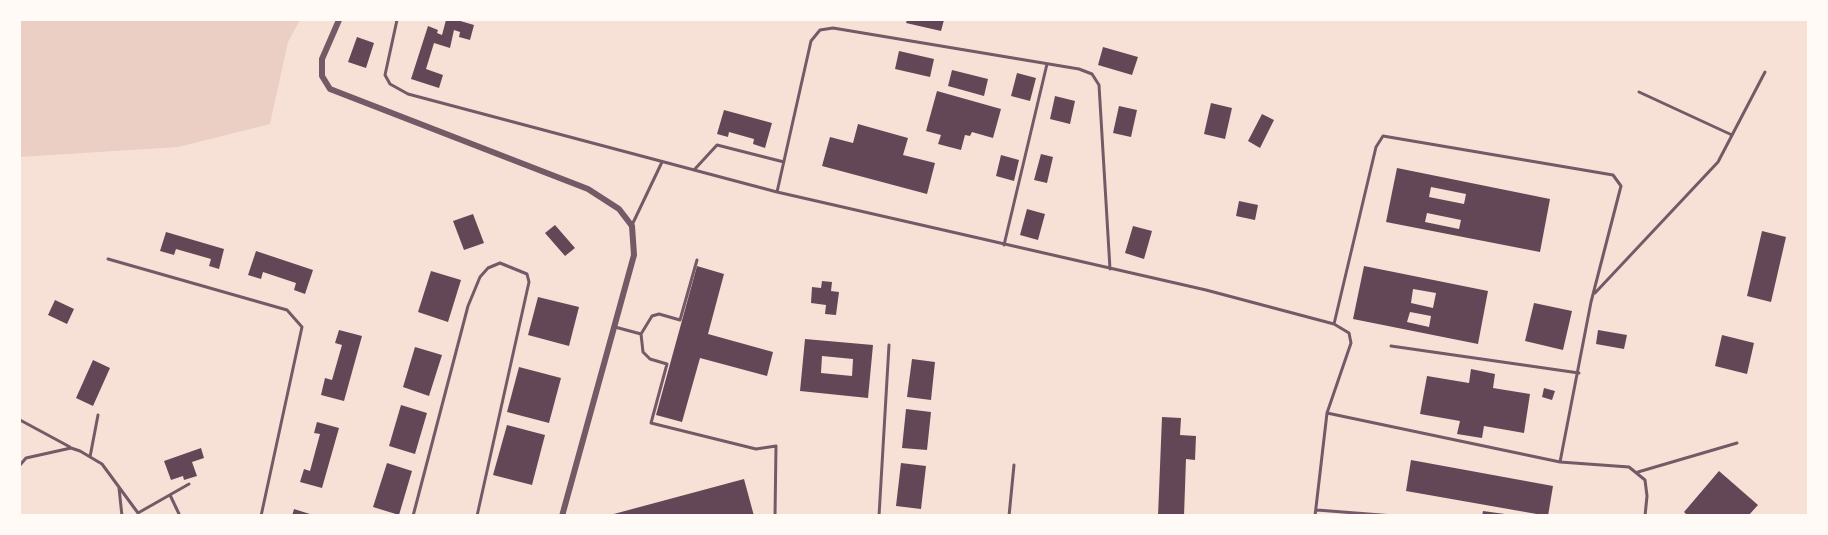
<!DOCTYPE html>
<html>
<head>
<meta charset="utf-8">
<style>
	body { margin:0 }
	#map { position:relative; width:1828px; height:535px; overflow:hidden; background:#f7e1d7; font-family:"IBM Plex Sans",sans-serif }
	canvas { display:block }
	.frame { position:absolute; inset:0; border:21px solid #fffaf5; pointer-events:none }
</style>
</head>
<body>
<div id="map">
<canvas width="1828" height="535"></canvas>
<div class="frame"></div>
</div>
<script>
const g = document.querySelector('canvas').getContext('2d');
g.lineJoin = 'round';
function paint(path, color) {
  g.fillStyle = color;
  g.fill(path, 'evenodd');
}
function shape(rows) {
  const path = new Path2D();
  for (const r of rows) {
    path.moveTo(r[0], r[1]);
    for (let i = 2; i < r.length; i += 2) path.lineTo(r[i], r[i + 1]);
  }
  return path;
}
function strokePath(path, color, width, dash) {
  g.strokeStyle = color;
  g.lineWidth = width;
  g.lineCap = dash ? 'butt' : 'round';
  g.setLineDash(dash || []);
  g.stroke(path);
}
const green = shape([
	[20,20,300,20,288,42,270,124,178,147,20,157]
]);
const building = shape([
	[446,20,457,20,474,25,470,40,459,37,460,32,454,30,450,48,434,43,426,69,443,75,439,88,411,79,428,26,438,30,437,33,442,35],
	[907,20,944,20,941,31,906,23],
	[357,37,374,43,366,68,348,62],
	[1103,47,1138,57,1132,75,1098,65],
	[899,51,934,59,930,77,895,69],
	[952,70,988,79,984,96,948,86],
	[1017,73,1036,78,1030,101,1011,96],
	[937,91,1001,109,993,138,972,132,970,136,965,135,961,150,938,144,941,135,926,131],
	[1055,96,1075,101,1070,124,1050,119],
	[1211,103,1232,108,1225,139,1204,134],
	[1119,106,1137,110,1131,137,1113,133],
	[724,110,772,123,765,148,753,144,754,139,729,132,728,137,717,134],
	[1262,114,1274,120,1260,148,1248,141],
	[858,124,908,138,903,155,935,163,927,194,822,166,830,137,853,143],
	[1041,154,1053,157,1047,183,1034,180],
	[1001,155,1019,160,1014,181,996,176],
	[1397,168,1550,199,1540,252,1386,222],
	[1431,187,1466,194,1464,204,1429,197],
	[1427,213,1461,220,1459,229,1425,222],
	[1239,201,1258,205,1255,220,1236,216],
	[1027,209,1045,214,1038,240,1020,235],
	[473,214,484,243,464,250,453,221],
	[555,225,575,248,565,256,545,233],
	[1133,226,1152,231,1144,259,1125,253],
	[1762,231,1786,237,1771,302,1747,296],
	[166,232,224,249,219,269,209,266,211,259,176,249,174,255,160,251],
	[256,251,313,270,305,294,294,290,296,283,263,272,261,279,248,275],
	[697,266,724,274,708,334,773,352,767,376,700,358,682,422,656,415],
	[1364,266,1488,291,1478,344,1353,319],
	[1413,289,1436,293,1433,308,1411,303],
	[1410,312,1431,316,1429,327,1407,322],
	[431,271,461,280,448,322,418,312],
	[822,281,832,282,831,291,839,292,836,315,825,314,826,305,811,303,812,287,821,288],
	[538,297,579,307,569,346,528,335],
	[55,300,74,309,67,324,48,315],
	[1534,303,1572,311,1563,350,1525,341],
	[339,330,362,336,344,401,321,395,325,378,332,380,342,345,335,343],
	[1598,330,1627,335,1624,349,1596,344],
	[1722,335,1754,343,1747,374,1715,366],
	[805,339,873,345,868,398,800,391],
	[822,356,853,359,852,376,821,373],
	[415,347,442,355,429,396,403,387],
	[912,359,935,362,931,400,907,397],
	[93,360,110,368,93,406,76,398],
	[519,367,561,378,549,423,507,412],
	[1471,369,1495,374,1493,388,1530,394,1524,433,1484,426,1482,438,1457,434,1460,421,1420,414,1427,376,1469,383],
	[1544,388,1555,391,1552,400,1542,397],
	[401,405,427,413,415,454,389,446],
	[906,409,931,412,927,450,902,448],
	[1162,417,1181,418,1180,435,1196,436,1195,460,1186,459,1184,516,1158,516],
	[317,422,339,428,322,488,300,482,304,469,310,471,320,434,314,433],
	[507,425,545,435,532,485,493,475],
	[201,448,204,458,192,462,197,476,184,480,183,476,171,480,164,461],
	[1411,460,1553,486,1548,516,1406,491],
	[387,463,412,471,399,515,373,507],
	[901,463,926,466,921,509,896,506],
	[1719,471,1758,505,1748,516,1688,516,1684,512],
	[744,479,754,516,611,516,610,515],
	[294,509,313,515,313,516,292,516],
	[1483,511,1505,514,1505,516,1482,516]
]);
const service = shape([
	[397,20,385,75,390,84,408,94,777,192,1206,290,1334,324,1349,333,1351,343,1327,413,1560,462,1629,467,1645,480,1647,496,1645,516],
	[1639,92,1732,135],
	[694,170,717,145,784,162],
	[777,192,811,41,820,30,833,28,1079,69,1092,74,1099,85,1110,269],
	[632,225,662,162],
	[1004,245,1047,64],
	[108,259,287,310,302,327,261,516],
	[697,260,680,320,659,314,652,316,641,334,643,352,650,359,667,364,651,423,756,449,776,446,775,516],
	[1595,293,1718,162,1765,72],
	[1334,324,1376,147,1383,136,1613,175,1621,186,1591,302,1560,462],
	[615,327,641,334],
	[1391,346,1579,373],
	[20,420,70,447],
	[90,457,98,415],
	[20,465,26,458,71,448,80,451,102,464,138,513,189,484],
	[1638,472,1737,443],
	[119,488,122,516],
	[170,495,180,516],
	[1317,510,1394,516],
	[413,516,468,306,480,277,488,268,500,263,527,274,529,282,477,516],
	[879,516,889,345],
	[1009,516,1014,465],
	[1315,516,1327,413]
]);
const minor = shape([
	[339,20,322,59,322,76,330,89,588,189,619,209,632,226,634,255,562,516]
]);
paint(green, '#ebcfc5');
paint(building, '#644757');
strokePath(service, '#755966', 3);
strokePath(minor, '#755966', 6);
</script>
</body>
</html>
